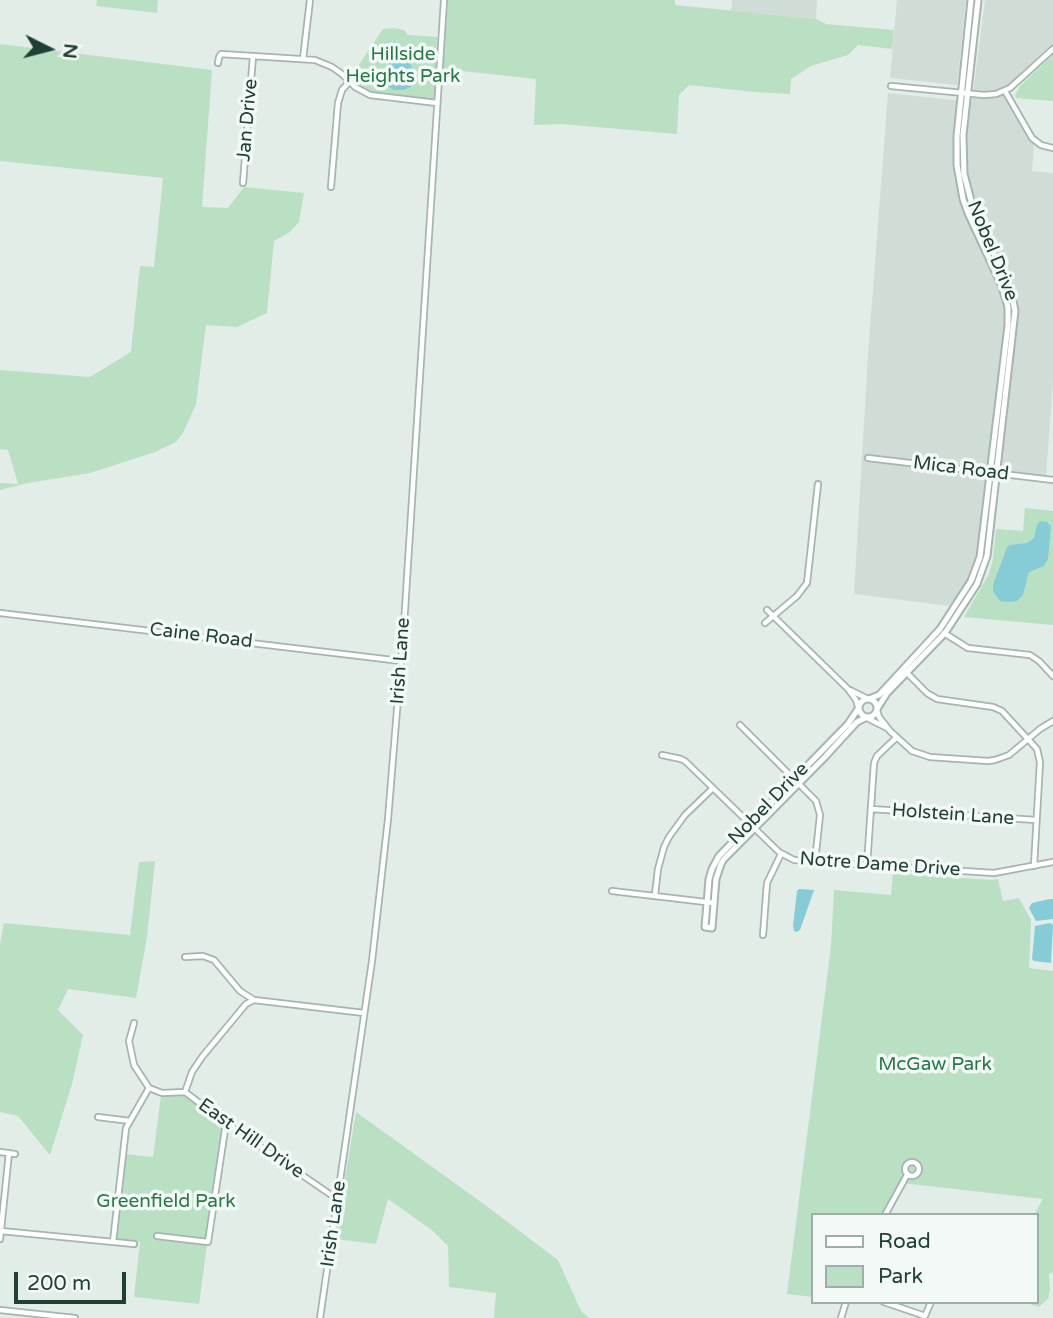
<!DOCTYPE html>
<html>
<head>
<meta charset="utf-8">
<style>
	body { margin:0 }
	#map { position:relative; width:1053px; height:1318px; overflow:hidden; background:#e2ede8; font-family:"Varela Round",sans-serif }
	canvas { display:block }
	.legend { position:absolute; left:811px; top:1213px; width:228px; height:91px; box-sizing:border-box; background:#f2f9f6; border:2px solid #9eafa9; margin:0; padding:9px 12px; list-style:none; font-size:21px; color:#204036 }
	.legend li { display:flex; align-items:center; gap:14px; height:35px }
	.legend b { width:35px; border:2px solid #9eafa9 }
	.north { position:absolute; left:14px; top:14px; width:70px; height:70px; -webkit-text-stroke:5px #f2f9f6; paint-order:stroke; rotate:96deg; font-size:19px; font-weight:700; line-height:28px; text-align:center; color:#204036 }
	.north::after { content:''; display:block; margin:auto; width:24px; height:32px; background:#204036; clip-path:polygon(50% 0,100% 100%,50% 72%,0 100%) }
	.scale { position:absolute; left:14px; top:1272px; width:112px; height:32px; box-sizing:border-box; border:4px solid #204036; border-top:0; padding-left:9px; font-size:21px; line-height:24px; white-space:nowrap; color:#204036; -webkit-text-stroke:5px #f2f9f6; paint-order:stroke }
</style>
</head>
<body>
<div id="map">
<canvas width="1053" height="1318"></canvas>
<ul class="legend">
<li><b style="height:9px;background:#fff"></b>Road</li>
<li><b style="height:19px;background:#b9e0c2"></b>Park</li>
</ul>
<div class="north">N</div>
<div class="scale">200 m</div>
</div>
<script>
const g = document.querySelector('canvas').getContext('2d');
g.lineJoin = 'round';
function paint(path, color) {
  g.fillStyle = color;
  g.fill(path, 'evenodd');
}
function shape(rows) {
  const path = new Path2D();
  for (const r of rows) {
    if (r.length === 3) {
      path.moveTo(r[0] + r[2], r[1]);
      path.arc(r[0], r[1], r[2], 0, 2 * Math.PI);
      continue;
    }
    path.moveTo(r[0], r[1]);
    for (let i = 2; i < r.length; i += 2) path.lineTo(r[i], r[i + 1]);
  }
  return path;
}
function strokePath(path, color, width, dash) {
  g.strokeStyle = color;
  g.lineWidth = width;
  g.lineCap = dash ? 'butt' : 'round';
  g.setLineDash(dash || []);
  g.stroke(path);
}
function write(font, color, halo, rows, align = 'center') {
  g.font = font + ' "Varela Round",sans-serif';
  g.lineWidth = 7;
  g.setLineDash([]);
  g.textBaseline = 'middle';
  g.strokeStyle = halo;
  g.fillStyle = color;
  for (const [text, x, y, turn = 0] of rows) {
    g.save();
    g.translate(x, y);
    g.rotate((+turn || 0) * Math.PI / 180);
    g.textAlign = isNaN(turn) ? turn : align;
    if (halo) g.strokeText(text, 0, 0);
    g.fillText(text, 0, 0);
    g.restore();
  }
}
const built = shape([
	[732,0,817,0,816,19,731,11],
	[897,0,966,0,957,85,890,78],
	[985,0,1053,0,1053,45,1043,52,1011,83,1002,89,1024,131,1034,143,1032,171,1053,173,1053,381,1046,477,1003,471,1000,468,988,467,978,551,975,567,969,580,949,606,854,594,868,354,888,93,972,102]
]);
const green = shape([
	[97,0,158,0,157,13,96,6],
	[448,0,675,0,675,5,816,19,826,24,894,30,892,49,858,45,848,55,811,66,791,79,790,94,754,92,689,85,679,95,677,134,561,124,534,125,536,79,443,69],
	[393,28,404,30,408,35,437,37,435,97,431,100,380,94,365,90,356,85,350,78,383,29],
	[0,44,212,70,202,207,228,208,244,187,304,193,299,222,290,232,274,241,267,313,237,327,206,325,196,404,183,433,176,442,155,452,90,473,28,483,0,490,0,483,18,484,8,450,0,449,0,370,90,377,131,352,140,266,154,267,163,178,0,161],
	[1053,55,1053,101,1016,98,1015,95,1020,86],
	[1025,508,1053,511,1053,625,964,617,989,574,993,559,996,529,1023,531],
	[155,861,147,937,136,998,68,989,58,1010,83,1035,72,1084,50,1155,18,1116,0,1112,0,944,4,923,130,935,139,862],
	[893,873,992,880,998,879,1003,901,1019,898,1031,920,1029,968,1053,971,1053,1272,1049,1274,1050,1290,1048,1299,1039,1307,1030,1304,1029,1302,1037,1302,1037,1215,1034,1215,1043,1199,901,1183,883,1215,813,1215,813,1297,787,1294,831,946,834,890,891,895],
	[185,1095,223,1125,199,1304,134,1297,140,1242,116,1239,125,1154,153,1157,161,1096],
	[356,1112,481,1202,558,1260,581,1311,589,1318,494,1318,496,1293,449,1287,448,1246,433,1231,388,1199,376,1244,335,1239]
]);
const water = shape([
	[393,42,398,42,405,51,413,70,413,79,411,87,404,90,393,90,387,85,389,62,384,57,383,54,388,46],
	[1040,521,1047,522,1051,526,1048,559,1044,566,1029,572,1023,595,1017,601,1009,602,1000,601,993,591,993,585,1007,547,1010,545,1027,543,1034,538,1037,525],
	[799,889,814,890,800,930,797,932,794,931,793,926,797,891],
	[1050,899,1053,899,1053,919,1036,921,1029,908,1032,903],
	[1050,923,1053,925,1051,963,1034,961,1032,959,1035,926]
]);
const minor = shape([
	[303,59,310,0],
	[218,63,219,57,221,54,315,60,332,67,342,74,355,87,370,95,437,103],
	[891,86,984,95,996,94,1010,88,1053,49],
	[1005,91,1032,138,1041,145,1053,148],
	[243,183,253,56],
	[331,187,338,103,342,90,349,82],
	[868,458,1053,480],
	[767,610,848,689,856,700,858,707],
	[0,613,401,661],
	[765,623,797,596,807,583,818,484],
	[944,633,968,648,1030,655,1039,661,1053,676],
	[907,673,927,693,937,699,993,707,1002,711,1037,749,1040,762,1034,866],
	[850,690,868,699],
	[877,710,879,717,890,731,912,751,930,757,988,761,995,760,1009,755,1040,729,1053,721],
	[867,718,887,728],
	[740,725,816,801,820,815,815,862],
	[662,755,681,759,685,761,779,852,794,860,994,873,1053,862],
	[871,809,1036,820],
	[867,865,874,763,877,756,897,737],
	[612,891,714,903],
	[655,895,658,869,664,847,669,837,685,815,713,788],
	[763,935,767,883,781,854],
	[185,957,203,956,214,960,240,991,254,1000,364,1013],
	[134,1023,129,1041,134,1065,149,1088,162,1093,185,1092,226,1123,337,1199],
	[185,1092,192,1072,202,1057,246,1004,254,1000],
	[98,1117,130,1121],
	[0,1152,15,1154],
	[912,1169,7],
	[885,1215,907,1175],
	[1,1231,134,1244],
	[157,1236,208,1242,226,1123],
	[0,1239,9,1153],
	[113,1242,126,1128,149,1088],
	[884,1302,925,1316],
	[0,1310,75,1318],
	[320,1318,372,961,388,819,404,625,444,0],
	[841,1318,846,1302],
	[924,1318,931,1302]
]);
const tertiary = shape([
	[868,708,9],
	[869,699,879,695,940,629,971,581,980,557,1008,325,1008,307,1001,284,968,213,963,199,957,165,957,136,971,0],
	[858,709,848,724,719,856,712,869,709,879,705,927,712,928,716,879,721,864,724,859,825,757,857,722,865,718],
	[877,709,887,693,945,633,977,584,987,556,1015,311,1011,290,974,212,964,174,963,135,978,0]
]);
const parkNames = [
	["Hillside",403,55],
	["Heights Park",403,77],
	["McGaw Park",935,1065],
	["Greenfield Park",166,1202]
];
const streetNames = [
	["Jan Drive",248,120,-85],
	["Nobel Drive",992,251,68],
	["Mica Road",961,469,7],
	["Caine Road",201,636,7],
	["Irish Lane",401,661,-86],
	["Nobel Drive",769,804,-46],
	["Holstein Lane",953,815,4],
	["Notre Dame Drive",880,865,4],
	["East Hill Drive",251,1139,35],
	["Irish Lane",334,1224,-82]
];
paint(built, '#d0ddd7');
paint(green, '#b9e0c2');
paint(water, '#85ccd7');
strokePath(minor, '#a4b6af', 8);
strokePath(tertiary, '#a4b6af', 9);
strokePath(minor, '#fff', 4.5);
strokePath(tertiary, '#fff', 5);
write('19px', '#277a45', '#f2f9f6', parkNames);
write('19px', '#204036', '#f2f9f6', streetNames);
</script>
</body>
</html>
